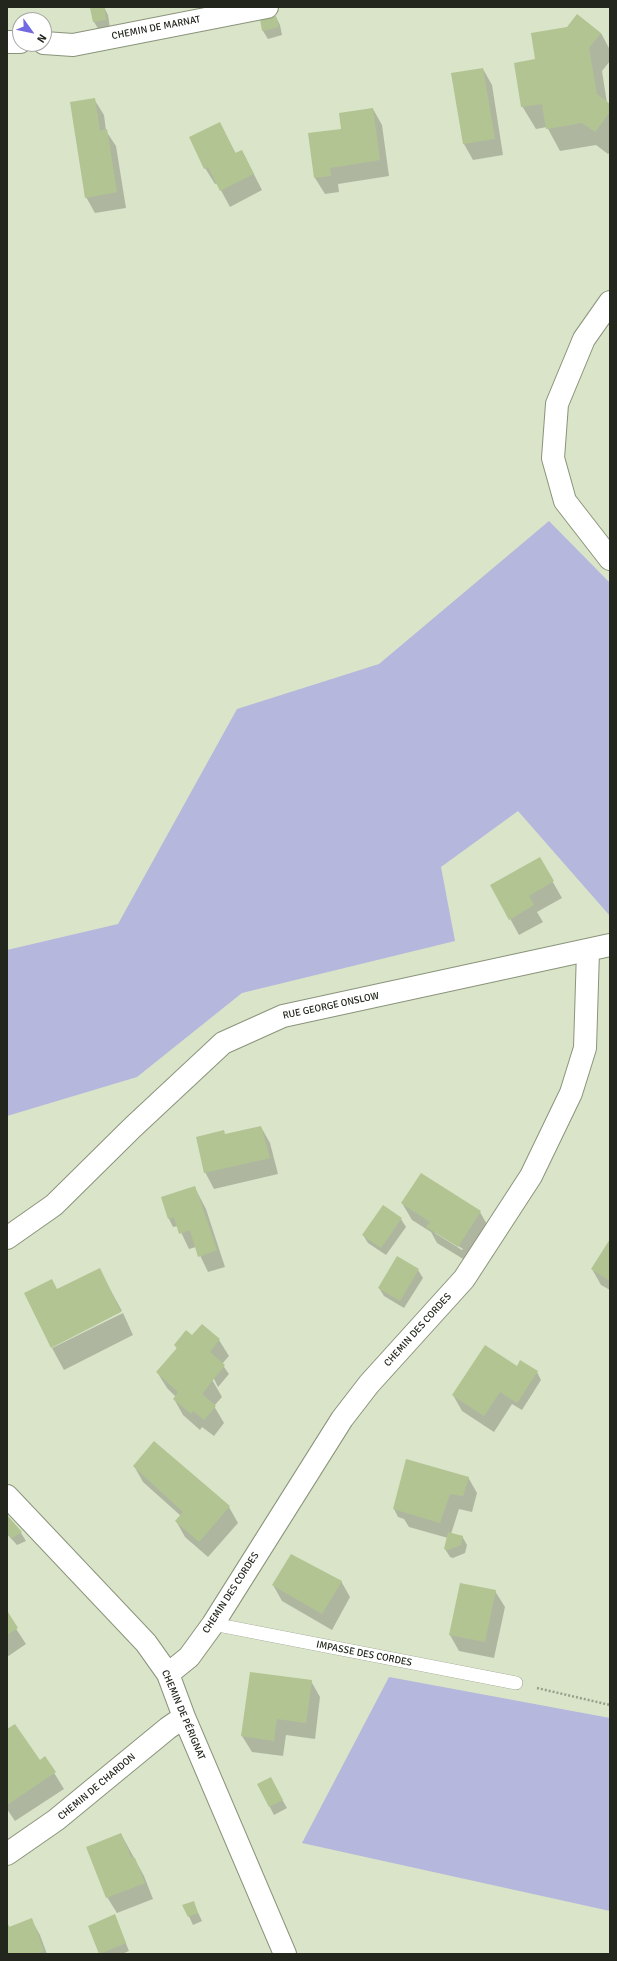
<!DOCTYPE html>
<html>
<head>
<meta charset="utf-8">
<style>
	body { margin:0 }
	#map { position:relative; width:617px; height:1961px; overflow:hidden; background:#dae4c9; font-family:Signika,sans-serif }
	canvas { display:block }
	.frame { position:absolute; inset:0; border:8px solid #22261c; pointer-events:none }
	.north { position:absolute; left:12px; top:12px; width:40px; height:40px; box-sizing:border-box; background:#fff; border:1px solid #a7a8a4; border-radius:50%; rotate:123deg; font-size:11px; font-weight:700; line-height:16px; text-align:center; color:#22261c }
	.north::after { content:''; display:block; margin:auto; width:14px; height:18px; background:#7168e2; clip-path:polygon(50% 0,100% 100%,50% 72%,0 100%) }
</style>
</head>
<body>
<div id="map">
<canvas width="617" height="1961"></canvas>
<div class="frame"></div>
<div class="north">N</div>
</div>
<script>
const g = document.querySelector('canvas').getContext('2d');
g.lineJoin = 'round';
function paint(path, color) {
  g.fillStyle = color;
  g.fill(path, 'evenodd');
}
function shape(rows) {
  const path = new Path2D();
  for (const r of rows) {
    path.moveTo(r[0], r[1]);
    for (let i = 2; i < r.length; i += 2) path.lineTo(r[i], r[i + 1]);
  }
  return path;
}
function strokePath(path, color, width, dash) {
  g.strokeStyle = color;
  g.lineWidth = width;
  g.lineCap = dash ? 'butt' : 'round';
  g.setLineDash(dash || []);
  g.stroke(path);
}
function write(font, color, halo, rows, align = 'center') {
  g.font = font + ' Signika,sans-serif';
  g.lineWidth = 4;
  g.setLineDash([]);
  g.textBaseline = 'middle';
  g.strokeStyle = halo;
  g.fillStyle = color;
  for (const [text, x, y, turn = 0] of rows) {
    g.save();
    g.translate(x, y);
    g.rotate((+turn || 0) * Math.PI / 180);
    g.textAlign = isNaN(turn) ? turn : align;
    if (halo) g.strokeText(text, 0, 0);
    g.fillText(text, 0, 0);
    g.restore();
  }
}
const green = shape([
	[549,521,610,583,610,916,518,811,441,867,455,941,242,993,137,1077,7,1116,7,950,118,924,237,709,379,664],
	[389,1677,610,1718,610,1911,302,1843]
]);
const shadow = shape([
	[104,7,108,15,110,28,99,30,94,22,91,8],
	[276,17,280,25,282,35,268,39,263,31,261,20],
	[601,33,610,50,610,61,602,71,607,103,610,105,610,152,608,154,596,145,560,151,547,127,536,129,522,106,536,60],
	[483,69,492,85,503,155,473,160,464,144],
	[94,99,104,115,106,131,116,146,126,208,95,213,86,197],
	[373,109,382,125,389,176,338,184,339,192,325,194,315,178,342,129],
	[220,123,236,154,242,151,262,190,230,207,217,183,215,184,205,168,190,138],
	[539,858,562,898,537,912,543,922,519,935,492,886],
	[261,1127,270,1143,278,1174,214,1189,205,1172,226,1135],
	[195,1188,206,1209,225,1267,208,1272,196,1247,189,1249,178,1226,173,1227,169,1219,162,1198],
	[402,1203,480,1212,489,1228,468,1262,437,1243,431,1232,412,1220],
	[435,1231,463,1249,462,1250,435,1233],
	[401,1219,406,1227,386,1255,368,1243,363,1235],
	[610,1241,610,1290,601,1285,592,1269],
	[99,1269,122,1311,51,1346,58,1290],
	[418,1270,423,1278,404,1308,384,1296,379,1288],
	[123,1313,133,1335,64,1370,52,1348],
	[202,1325,219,1340,229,1356,222,1364,229,1374,218,1387,212,1375,210,1376,222,1397,214,1406,224,1423,214,1436,202,1427,200,1430,183,1415,174,1399,176,1397,167,1388,157,1372,177,1349,175,1345,192,1336],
	[517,1367,537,1372,541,1380,522,1410,512,1404,494,1432,462,1411,453,1395],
	[134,1466,229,1507,238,1523,208,1557,185,1537,176,1521,181,1516,143,1482],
	[468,1477,477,1493,472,1512,459,1509,451,1534,462,1536,467,1545,465,1553,453,1558,450,1557,445,1549,448,1538,409,1527,404,1519,398,1517,394,1509],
	[7,1517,21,1533,26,1541,17,1545,7,1534],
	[341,1581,350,1597,332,1630,282,1601,273,1585],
	[495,1591,505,1607,494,1658,459,1651,450,1635],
	[7,1615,26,1644,7,1657],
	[311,1681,320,1697,315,1739,286,1735,283,1756,252,1752,242,1736],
	[7,1730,40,1761,45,1758,64,1789,15,1821,7,1809],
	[258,1784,275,1787,287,1808,274,1815],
	[121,1834,144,1876,153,1899,117,1913,107,1897],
	[193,1902,202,1921,193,1925,184,1906],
	[115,1916,129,1951,122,1954,100,1954,89,1926],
	[31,1919,40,1935,47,1954,7,1954,7,1923,10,1928]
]);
const building = shape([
	[104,7,106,20,93,22,90,8],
	[577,14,601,33,589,48,597,94,610,104,610,112,595,132,582,123,546,129,542,104,521,107,514,63,535,59,531,33,567,27],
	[276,16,279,27,262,31,260,19],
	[483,68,495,139,463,144,451,73],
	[95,98,100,131,107,129,117,192,85,198,70,102],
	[373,108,380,160,330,168,331,176,314,178,308,133,341,129,339,113],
	[220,122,235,153,242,150,254,174,220,191,208,167,204,169,189,137],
	[540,857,554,881,529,896,534,905,509,920,490,885],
	[261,1126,270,1158,204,1173,196,1137,224,1130,225,1134],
	[421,1173,481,1211,458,1247,426,1227,430,1222,401,1203],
	[195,1186,217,1250,198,1257,190,1230,179,1234,174,1217,168,1219,161,1197],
	[383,1205,402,1218,381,1248,362,1235],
	[610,1239,610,1281,591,1269],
	[397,1256,419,1269,400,1301,378,1288],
	[100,1268,121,1312,51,1348,24,1293,52,1279,57,1289],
	[202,1324,220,1339,210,1352,225,1365,202,1394,216,1406,204,1420,193,1411,191,1414,173,1399,178,1392,156,1372,177,1348,174,1345,186,1330,192,1335],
	[485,1345,517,1366,520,1360,538,1371,517,1403,500,1392,484,1416,452,1395],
	[154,1441,230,1506,199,1542,175,1521,183,1512,133,1466],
	[406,1459,469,1477,463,1496,450,1494,440,1523,393,1509],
	[7,1515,22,1532,12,1538,7,1532],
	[448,1532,463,1536,461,1545,448,1550,444,1549],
	[291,1554,342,1581,322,1614,272,1585],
	[460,1583,496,1590,485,1642,449,1635],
	[8,1612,18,1628,7,1635,7,1613],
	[250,1672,312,1680,306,1723,277,1719,274,1741,241,1736],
	[15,1724,40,1760,45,1756,56,1772,7,1805,7,1729],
	[271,1777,283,1800,269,1807,257,1784],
	[121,1833,131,1857,135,1858,145,1883,106,1898,86,1847],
	[194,1901,198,1913,188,1917,182,1905],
	[115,1914,126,1943,99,1954,88,1926],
	[32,1918,44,1951,37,1954,7,1954,7,1922,9,1927]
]);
const path = shape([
	[537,1688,610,1705]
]);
const service = shape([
	[213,1624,516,1683]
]);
const minor = shape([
	[7,42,20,42],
	[44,43,73,45,267,7],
	[7,1496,146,1643,168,1674,184,1717,285,1954],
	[168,1674,189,1657,213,1624,342,1419,369,1384,464,1279,531,1176,571,1093,585,1048,588,951],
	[7,1854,56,1820,168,1728,184,1717]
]);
const tertiary = shape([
	[610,302,584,339,557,404,553,458,565,501,610,559],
	[7,1238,54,1205,133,1127,223,1043,283,1016,610,945]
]);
const streetNames = [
	["CHEMIN DE MARNAT",156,28,-11],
	["RUE GEORGE ONSLOW",331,1006,-12],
	["CHEMIN DES CORDES",418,1330,-48],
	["CHEMIN DES CORDES",231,1593,-57],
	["IMPASSE DES CORDES",364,1654,11],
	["CHEMIN DE PÉRIGNAT",183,1715,67],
	["CHEMIN DE CHARDON",97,1787,-40]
];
paint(green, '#b5b7dc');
paint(shadow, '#0003');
paint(building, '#b2c491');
strokePath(service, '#8a947b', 14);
strokePath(minor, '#8a947b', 24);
strokePath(tertiary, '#8a947b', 24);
strokePath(path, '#979f8a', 2.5, [2, 2]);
strokePath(service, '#fff', 13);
strokePath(minor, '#fff', 22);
strokePath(tertiary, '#fff', 22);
write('10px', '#22261c', '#fff', streetNames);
</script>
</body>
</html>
